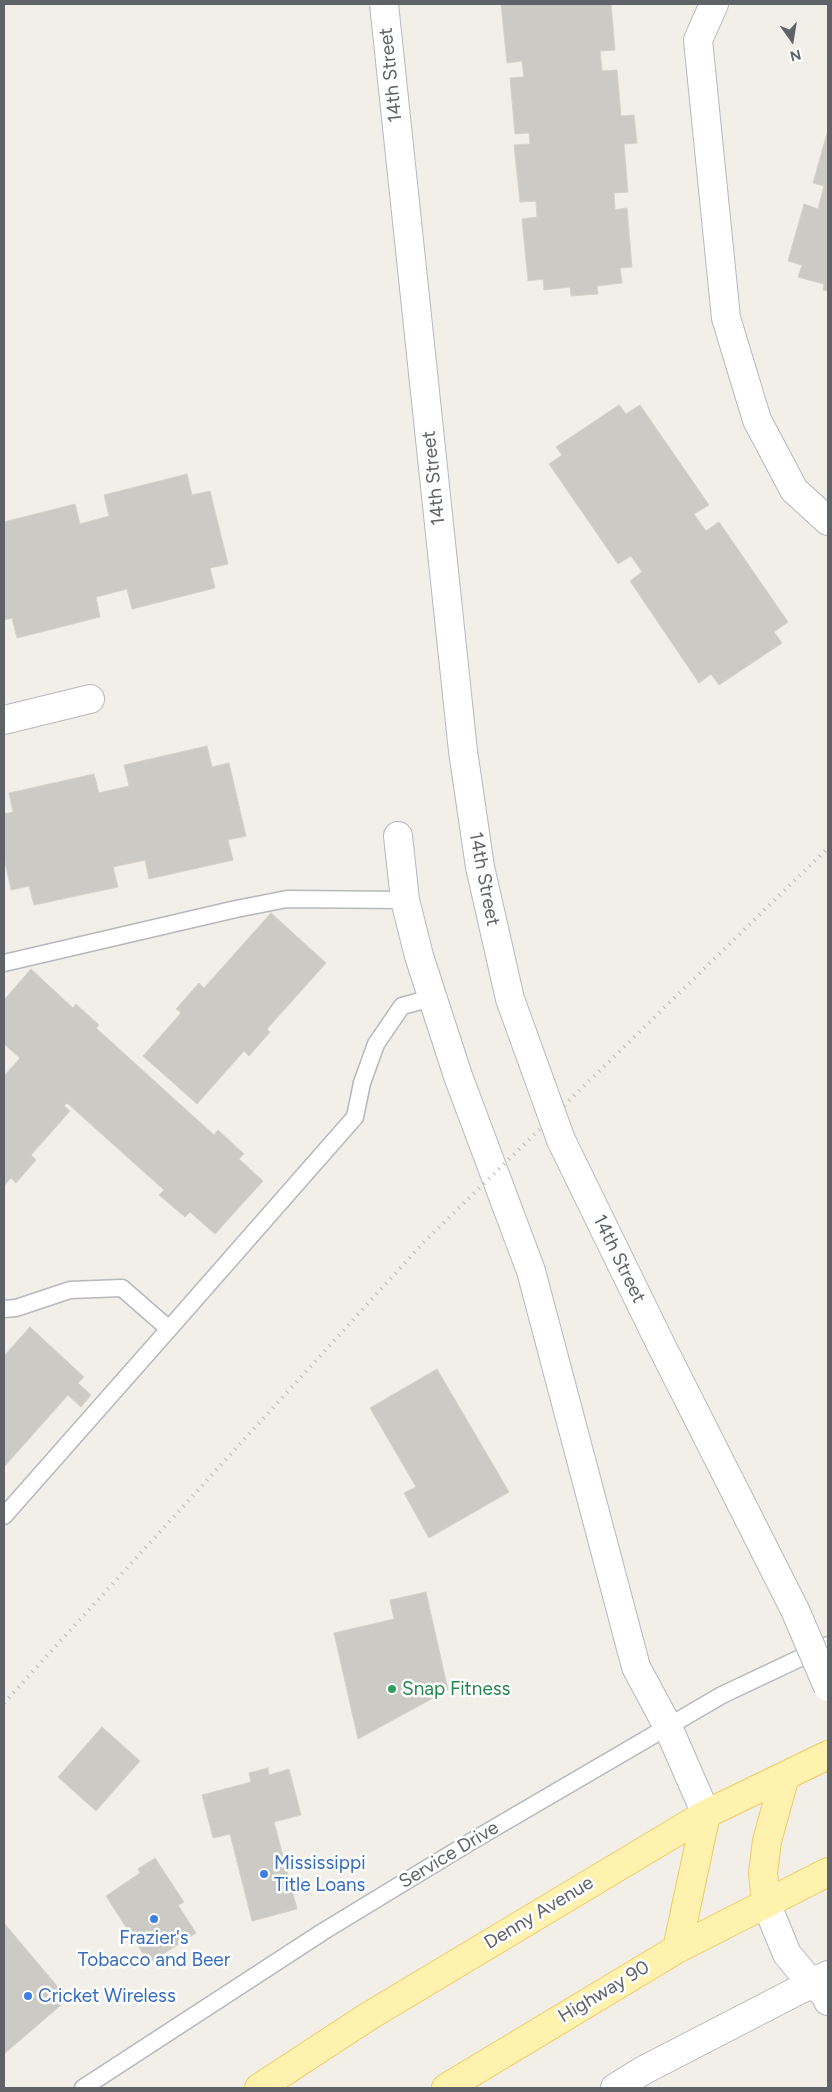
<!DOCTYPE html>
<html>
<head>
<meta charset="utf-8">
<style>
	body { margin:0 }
	#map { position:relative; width:832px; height:2092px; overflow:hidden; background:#f1efe8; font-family:Figtree,sans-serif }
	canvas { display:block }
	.frame { position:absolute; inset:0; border:5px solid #5f6368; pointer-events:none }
	.north { position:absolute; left:767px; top:15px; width:50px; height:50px; -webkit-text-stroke:4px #fff; paint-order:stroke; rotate:167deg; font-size:14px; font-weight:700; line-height:20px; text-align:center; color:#5f6368 }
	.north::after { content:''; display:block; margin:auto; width:18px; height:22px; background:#5f6368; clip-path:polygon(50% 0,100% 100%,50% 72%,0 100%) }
</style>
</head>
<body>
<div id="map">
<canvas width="832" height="2092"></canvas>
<div class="frame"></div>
<div class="north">N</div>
</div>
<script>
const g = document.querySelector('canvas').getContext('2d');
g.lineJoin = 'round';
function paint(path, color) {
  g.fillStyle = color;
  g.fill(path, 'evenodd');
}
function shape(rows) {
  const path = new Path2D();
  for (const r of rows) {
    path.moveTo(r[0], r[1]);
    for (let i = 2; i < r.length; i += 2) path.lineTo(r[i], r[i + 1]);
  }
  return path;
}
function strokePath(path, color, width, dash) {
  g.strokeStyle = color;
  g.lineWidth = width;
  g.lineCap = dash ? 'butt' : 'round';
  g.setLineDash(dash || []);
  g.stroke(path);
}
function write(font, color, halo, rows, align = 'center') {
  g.font = font + ' Figtree,sans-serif';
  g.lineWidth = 5;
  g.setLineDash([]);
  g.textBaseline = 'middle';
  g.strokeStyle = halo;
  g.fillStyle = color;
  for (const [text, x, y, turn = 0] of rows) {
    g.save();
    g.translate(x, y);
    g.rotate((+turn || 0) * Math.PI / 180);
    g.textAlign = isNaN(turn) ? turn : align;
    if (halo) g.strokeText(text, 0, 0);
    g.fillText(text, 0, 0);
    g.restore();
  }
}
const building = shape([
	[501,4,611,4,615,50,600,51,602,71,617,70,621,116,634,115,637,143,624,144,628,192,614,193,615,210,627,208,632,267,620,268,622,283,597,286,598,294,571,296,570,287,544,290,543,279,528,281,522,219,537,217,536,201,520,202,514,145,530,144,529,133,515,134,510,78,524,77,522,61,507,63,501,4],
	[828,130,828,291,823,290,824,284,798,277,802,265,788,261,804,204,818,209,824,186,813,183,828,130],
	[619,405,626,414,640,405,709,505,694,514,706,531,719,522,788,622,774,632,782,643,719,685,711,674,699,683,630,581,642,572,631,556,618,564,549,464,562,455,556,447,619,405],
	[187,474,192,495,210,491,228,564,210,568,215,588,132,609,127,589,96,597,100,617,17,638,12,618,4,620,4,522,75,504,80,524,109,516,104,495,187,474],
	[207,746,212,767,229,763,246,836,228,840,233,860,149,879,145,860,113,867,118,887,34,905,29,886,11,890,4,857,4,814,13,812,9,793,94,774,99,793,129,786,124,765,207,746],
	[271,913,326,963,267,1029,270,1032,249,1056,244,1051,197,1104,143,1056,181,1013,176,1009,199,983,204,988,271,913],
	[31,969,73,1008,76,1004,99,1025,96,1028,214,1135,218,1130,244,1154,239,1159,263,1181,215,1234,190,1212,185,1217,159,1195,164,1190,67,1103,64,1106,70,1111,31,1155,36,1160,16,1183,11,1178,4,1186,4,1076,20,1058,4,1044,4,1000,31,969],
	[30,1327,84,1377,78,1383,91,1395,81,1407,68,1395,4,1467,4,1356,30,1327],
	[437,1369,509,1492,429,1538,404,1493,416,1487,370,1408,437,1369],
	[426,1592,448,1690,358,1739,334,1633,394,1619,390,1600,426,1592],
	[102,1727,140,1761,96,1811,58,1777,102,1727],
	[268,1768,269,1775,289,1769,301,1815,274,1822,297,1909,252,1921,230,1834,213,1838,202,1795,251,1782,249,1773,268,1768],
	[155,1858,184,1902,178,1905,196,1933,149,1963,106,1896,140,1873,138,1869,155,1858],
	[4,1923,68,1999,4,2054,4,1923]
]);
const service = shape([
	[4,963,236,909,287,899,405,900],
	[4,1309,16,1308,70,1290,122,1288,169,1329,355,1117,362,1083,376,1044,402,1006,432,998],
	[4,1516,169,1329],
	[83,2088,324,1931,472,1841,722,1695,828,1645]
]);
const minor = shape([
	[714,4,698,40,726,318,757,420,794,490,828,521],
	[4,720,90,699],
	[398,836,405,900,419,956,458,1076,531,1271,636,1667,668,1727,706,1814],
	[766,1903,787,1954,811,1983,825,1994,828,2001],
	[615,2088,644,2070,828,1975]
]);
const primary = shape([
	[766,1903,763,1873,767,1841,785,1776],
	[677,1949,706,1814],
	[259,2088,369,2016,706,1814,828,1755],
	[446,2088,677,1949,828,1872]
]);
const rail = shape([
	[4,1703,424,1242,828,848]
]);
const tertiaryBridge = shape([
	[384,4,463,751,480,867,510,999,561,1140,660,1343,795,1610,828,1687]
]);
const markers = [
	[392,1689,5,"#2e9e5b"],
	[264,1874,5,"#3f7fe0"],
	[154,1919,5,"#3f7fe0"],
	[28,1996,5,"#3f7fe0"]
];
const streetNames = [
	["14th Street",391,75,-96],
	["14th Street",434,478,-96],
	["14th Street",484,879,79],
	["14th Street",619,1259,64],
	["Service Drive",449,1855,-31],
	["Denny Avenue",539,1913,-31],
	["Highway 90",604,1992,-31]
];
const leisureNames = [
	["Snap Fitness",402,1689]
];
const shopNames = [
	["Mississippi",274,1863],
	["Title Loans",274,1885],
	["Frazier's",154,1938,"center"],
	["Tobacco and Beer",154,1960,"center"],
	["Cricket Wireless",38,1996]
];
paint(building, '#cccac5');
strokePath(building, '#d6d1c6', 1);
strokePath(service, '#b5b8bc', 19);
strokePath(minor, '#b5b8bc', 30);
strokePath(primary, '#f2c960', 30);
strokePath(service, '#fff', 16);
strokePath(minor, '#fff', 28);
strokePath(primary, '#fff2af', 28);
strokePath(rail, '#b6b7b8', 4, [1, 6]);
strokePath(tertiaryBridge, '#b5b8bc', 30, []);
strokePath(tertiaryBridge, '#fff', 28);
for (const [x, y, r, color] of markers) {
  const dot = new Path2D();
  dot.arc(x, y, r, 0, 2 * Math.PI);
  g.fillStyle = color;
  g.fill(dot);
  strokePath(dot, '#fff', 2);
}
write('19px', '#5f6368', '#fff', streetNames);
write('19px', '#27864d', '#fff', leisureNames, 'left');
write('19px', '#366cbe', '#fff', shopNames, 'left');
</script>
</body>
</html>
